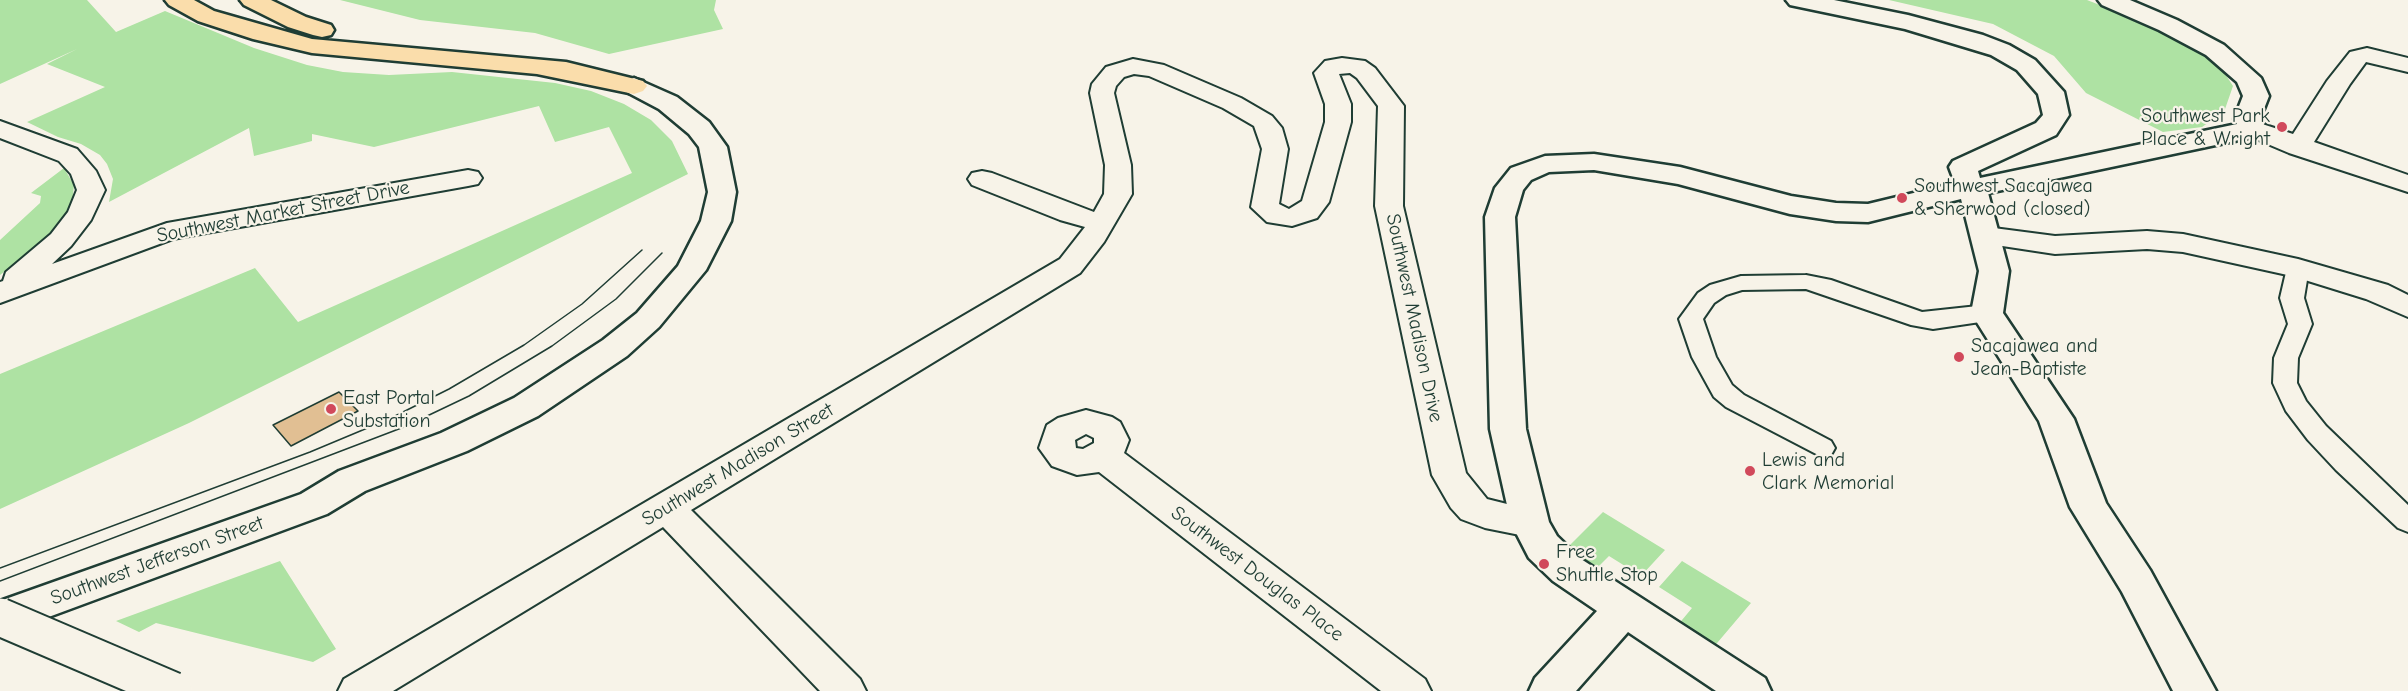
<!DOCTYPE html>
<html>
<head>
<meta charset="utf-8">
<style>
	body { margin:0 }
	canvas { display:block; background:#f7f3e8 }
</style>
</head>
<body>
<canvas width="2408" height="691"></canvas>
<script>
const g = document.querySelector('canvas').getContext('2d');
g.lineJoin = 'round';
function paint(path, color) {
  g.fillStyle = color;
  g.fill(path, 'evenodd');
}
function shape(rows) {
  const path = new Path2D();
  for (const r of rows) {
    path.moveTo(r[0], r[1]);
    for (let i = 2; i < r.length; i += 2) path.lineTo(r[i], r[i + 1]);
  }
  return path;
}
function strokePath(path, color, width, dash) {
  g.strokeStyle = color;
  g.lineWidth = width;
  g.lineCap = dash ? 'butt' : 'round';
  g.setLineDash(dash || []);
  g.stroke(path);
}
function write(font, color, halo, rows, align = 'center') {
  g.font = font + ' "Comic Neue",sans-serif';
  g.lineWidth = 4.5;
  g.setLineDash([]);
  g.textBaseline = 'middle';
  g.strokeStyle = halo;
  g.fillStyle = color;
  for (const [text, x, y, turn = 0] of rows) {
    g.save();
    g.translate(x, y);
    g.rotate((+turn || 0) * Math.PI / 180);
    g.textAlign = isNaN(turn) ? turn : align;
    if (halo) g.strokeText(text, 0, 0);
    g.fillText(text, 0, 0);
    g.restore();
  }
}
const green = shape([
	[0,0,87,0,116,32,165,11,254,48,307,65,343,72,389,75,452,72,555,83,591,91,624,104,651,120,672,141,688,174,189,423,0,509,0,374,255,268,298,322,632,173,609,127,555,142,539,106,374,147,312,134,312,141,254,156,249,128,109,202,113,179,107,164,100,155,81,144,58,137,27,122,105,87,47,64,77,49,0,84],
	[340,0,716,0,714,10,723,29,609,54,535,33,420,20],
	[1889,0,2087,0,2166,31,2216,60,2233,86,2224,112,2202,127,2163,132,2086,93,2054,56,1993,24],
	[64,168,74,185,72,205,57,230,0,275,0,240,40,203,41,196,31,193],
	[1603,512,1665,550,1641,576,1609,556,1593,572,1563,552],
	[280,561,336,649,313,662,156,623,139,632,116,621],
	[1682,561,1751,603,1712,649,1677,626,1692,608,1659,587]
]);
const building = shape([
	[339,392,358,411,291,446,273,425,339,392]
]);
const pedestrian = shape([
	[2298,261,2306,263,2309,268,2304,298,2312,324,2298,358,2297,383,2306,401,2326,426,2408,505,2408,532,2398,528,2336,470,2308,440,2286,411,2273,383,2274,358,2288,324,2280,298,2287,268,2290,263,2298,261],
	[1806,275,1831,280,1922,312,1987,305,1995,308,1999,313,1995,318,1987,321,1933,329,1911,325,1806,289,1742,290,1726,295,1714,303,1703,319,1716,357,1732,385,1744,395,1831,441,1835,448,1831,455,1822,457,1726,407,1714,397,1692,357,1679,319,1698,293,1710,285,1741,276,1806,275]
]);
const minor = shape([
	[2367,48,2408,58,2408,72,2366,62,2350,84,2314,142,2408,175,2408,192,2289,153,2244,134,2240,129,2244,124,2253,121,2293,134,2327,81,2350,52,2367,48],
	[1342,58,1365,61,1375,68,1404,106,1403,206,1466,473,1487,499,1543,513,1548,523,1543,533,1530,537,1485,528,1461,519,1451,508,1432,475,1375,206,1378,106,1357,78,1350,73,1339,74,1351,104,1351,122,1329,202,1317,218,1292,226,1267,222,1251,207,1262,149,1254,126,1223,108,1149,76,1134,74,1124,77,1116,86,1114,93,1131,165,1132,194,1104,242,1080,273,691,510,860,679,866,691,820,691,663,527,393,691,338,691,344,679,1060,259,1085,227,1060,220,972,185,968,179,972,173,982,171,992,173,1094,212,1104,194,1105,165,1090,93,1092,84,1106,67,1133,59,1164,65,1241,98,1272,116,1282,128,1288,149,1279,204,1289,209,1302,201,1325,122,1325,104,1314,73,1325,61,1342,58],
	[0,121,77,149,96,171,105,190,91,220,71,246,52,264,167,223,468,170,478,172,482,178,478,184,468,186,173,239,0,303,0,282,3,281,6,272,51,234,68,212,77,190,71,174,59,161,0,138,0,121],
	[1986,227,2055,236,2147,231,2183,234,2298,259,2388,285,2408,295,2408,317,2366,299,2292,276,2183,252,2147,249,2055,254,1976,242,1972,236,1976,230,1986,227],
	[1086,410,1112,417,1120,422,1129,440,1124,453,1425,679,1431,691,1381,691,1099,472,1077,475,1052,466,1039,448,1047,425,1058,418,1086,410],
	[1086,434,1094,438,1094,443,1083,449,1076,448,1075,440,1086,434]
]);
const tertiary = shape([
	[1786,0,1834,0,1908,15,1983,35,2009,45,2035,60,2064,92,2069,115,2056,135,1978,171,1980,178,2237,124,2234,119,2243,96,2237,82,2206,55,2159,30,2102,5,2098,0,2130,0,2177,20,2224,45,2261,78,2269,96,2260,119,2267,129,2263,135,1988,193,2009,271,2003,313,2074,419,2106,503,2150,570,2216,691,2173,691,2122,592,2070,507,2039,421,1971,313,1979,271,1961,199,1868,222,1836,221,1790,214,1678,184,1594,170,1549,172,1531,180,1523,190,1515,217,1526,429,1549,522,1557,536,1581,559,1765,678,1771,691,1716,691,1628,632,1576,691,1529,691,1535,678,1597,611,1553,581,1529,558,1511,523,1490,429,1485,217,1495,188,1511,168,1545,156,1594,154,1680,167,1791,196,1836,203,1868,204,1955,183,1949,167,1953,161,2036,123,2043,115,2038,94,2017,70,1991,55,1905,29,1790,5,1786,0]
]);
const secondary = shape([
	[634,78,677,97,709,122,727,147,736,192,731,221,706,270,659,327,627,356,538,416,467,451,365,491,327,514,0,635,0,601,301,494,339,471,441,433,514,398,603,340,637,313,678,266,701,221,708,192,699,147,689,134,659,109,625,91,621,86,625,81,634,78]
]);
const motorway = shape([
	[165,0,194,0,214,11,312,39,566,62,643,81,647,86,643,91,634,94,537,74,312,53,253,39,198,21,169,5,165,0],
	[240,0,271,0,306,17,331,25,334,30,331,35,322,37,313,35,288,27,244,5,240,0]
]);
const tram = shape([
	[0,568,310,452,389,419,449,389,524,345,582,304,642,250],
	[0,581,404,427,469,396,552,346,616,299,662,253]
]);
const secondaryBridge = shape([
	[0,617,173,691]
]);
const markers = [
	[2282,127,6,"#d1495b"],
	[1902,198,6,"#d1495b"],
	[1959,357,6,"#d1495b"],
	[331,409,6,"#d1495b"],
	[1750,471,6,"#d1495b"],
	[1544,564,6,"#d1495b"]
];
const poiNames = [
	["Southwest Park",2270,116,"right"],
	["Place & Wright",2270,139,"right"],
	["Southwest Sacajawea",1914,186],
	["& Sherwood (closed)",1914,209],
	["Sacajawea and",1971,346],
	["Jean-Baptiste",1971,369],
	["East Portal",343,398],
	["Substation",343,421],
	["Lewis and",1762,460],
	["Clark Memorial",1762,483],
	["Free",1556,552],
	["Shuttle Stop",1556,575]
];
const streetNames = [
	["Southwest Market Street Drive",283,212,-11],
	["Southwest Madison Drive",1414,318,78],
	["Southwest Madison Street",738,465,-31],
	["Southwest Jefferson Street",157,561,-20],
	["Southwest Douglas Place",1257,574,37]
];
paint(green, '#aee2a3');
paint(building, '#e1bf93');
strokePath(building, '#1f3d34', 1.5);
strokePath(pedestrian, '#1f3d34', 4);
strokePath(minor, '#1f3d34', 4);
strokePath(tertiary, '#1f3d34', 5);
strokePath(secondary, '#1f3d34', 5);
strokePath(motorway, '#1f3d34', 5);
paint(pedestrian, '#f7f3e8');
paint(minor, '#f7f3e8');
paint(tertiary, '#f7f3e8');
paint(secondary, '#f7f3e8');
paint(motorway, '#faddab');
strokePath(tram, '#1f3d34', 1.5);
strokePath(secondaryBridge, '#1f3d34', 41, []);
strokePath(secondaryBridge, '#f7f3e8', 37);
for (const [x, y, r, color] of markers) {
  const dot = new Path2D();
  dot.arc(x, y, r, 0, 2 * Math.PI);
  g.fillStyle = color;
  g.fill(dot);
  strokePath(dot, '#f7f3e8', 2);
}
write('20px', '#1f3d34', '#f7f3e8', poiNames, 'left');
write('20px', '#1f3d34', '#f7f3e8', streetNames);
</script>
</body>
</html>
